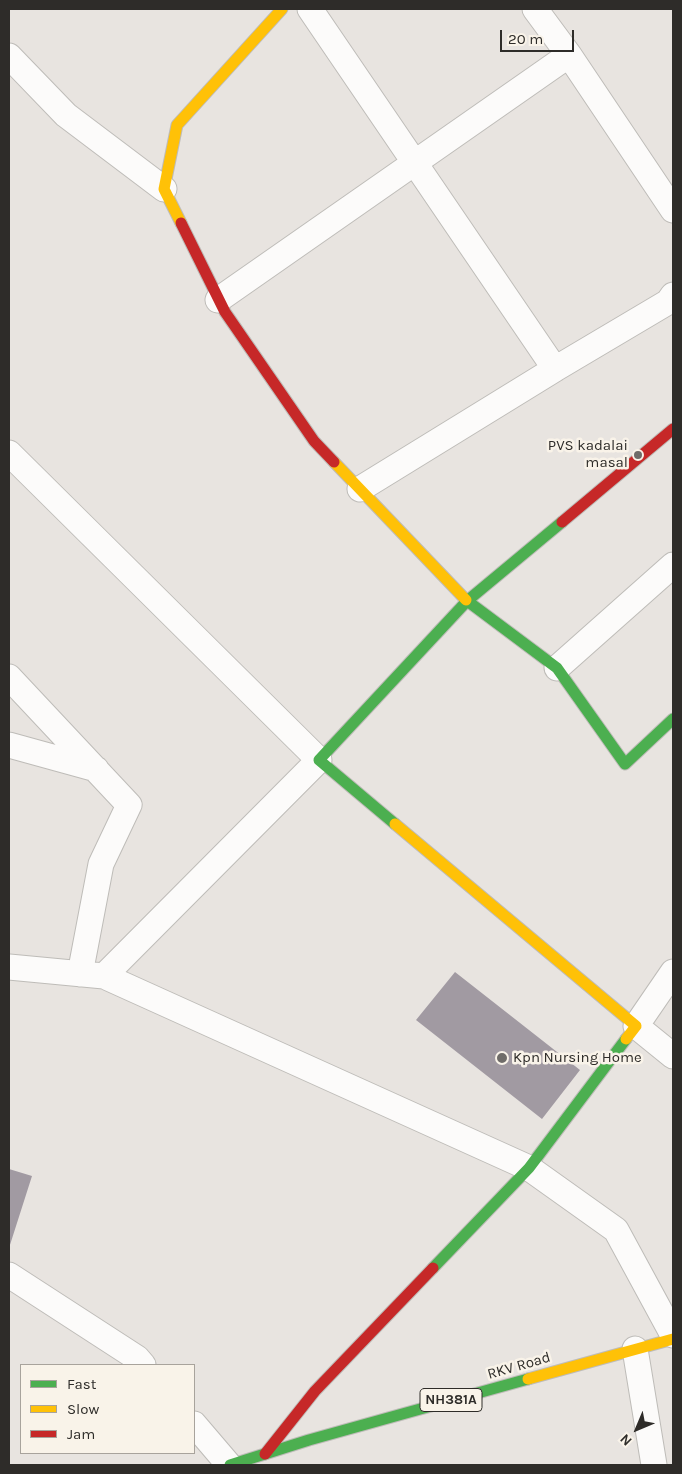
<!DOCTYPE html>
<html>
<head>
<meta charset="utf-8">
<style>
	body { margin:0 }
	#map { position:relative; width:682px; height:1474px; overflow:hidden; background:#e8e4e0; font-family:Karla,sans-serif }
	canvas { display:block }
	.frame { position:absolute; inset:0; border:10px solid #2e2c29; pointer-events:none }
	.legend { position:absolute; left:20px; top:1364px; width:175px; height:90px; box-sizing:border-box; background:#f9f3e9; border:1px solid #a8a39c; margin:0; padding:6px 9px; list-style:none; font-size:15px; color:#2e2c29 }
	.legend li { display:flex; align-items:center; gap:10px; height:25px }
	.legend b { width:25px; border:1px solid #a8a39c }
	.north { position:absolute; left:612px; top:1404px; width:50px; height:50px; -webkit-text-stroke:4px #f9f3e9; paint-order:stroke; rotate:225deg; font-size:14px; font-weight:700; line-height:20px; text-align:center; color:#2e2c29 }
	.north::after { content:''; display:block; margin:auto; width:18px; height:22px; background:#2e2c29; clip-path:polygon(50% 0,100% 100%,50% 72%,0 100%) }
	.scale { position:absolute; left:500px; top:30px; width:74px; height:22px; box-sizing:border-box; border:2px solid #2e2c29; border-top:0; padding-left:6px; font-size:15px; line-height:18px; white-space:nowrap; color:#2e2c29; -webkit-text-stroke:4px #f9f3e9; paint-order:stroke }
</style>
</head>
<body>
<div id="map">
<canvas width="682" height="1474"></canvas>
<div class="frame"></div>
<ul class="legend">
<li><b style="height:6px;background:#4caf50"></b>Fast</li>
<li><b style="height:6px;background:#ffc107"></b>Slow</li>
<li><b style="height:6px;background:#c62828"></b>Jam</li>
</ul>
<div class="north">N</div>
<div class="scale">20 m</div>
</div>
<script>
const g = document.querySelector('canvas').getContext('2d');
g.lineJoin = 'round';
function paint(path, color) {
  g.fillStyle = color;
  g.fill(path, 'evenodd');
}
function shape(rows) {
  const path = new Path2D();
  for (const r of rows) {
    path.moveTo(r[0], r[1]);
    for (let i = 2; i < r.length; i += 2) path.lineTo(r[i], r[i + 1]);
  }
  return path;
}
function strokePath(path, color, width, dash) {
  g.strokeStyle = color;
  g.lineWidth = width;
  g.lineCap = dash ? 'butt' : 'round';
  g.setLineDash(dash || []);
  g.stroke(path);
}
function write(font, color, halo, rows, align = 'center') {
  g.font = font + ' Karla,sans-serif';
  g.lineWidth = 5;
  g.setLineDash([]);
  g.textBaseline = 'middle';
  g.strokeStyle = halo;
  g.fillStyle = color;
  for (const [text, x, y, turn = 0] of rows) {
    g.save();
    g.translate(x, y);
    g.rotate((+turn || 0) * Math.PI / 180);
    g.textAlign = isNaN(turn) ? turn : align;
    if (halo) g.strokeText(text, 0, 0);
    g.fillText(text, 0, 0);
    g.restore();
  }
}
const building = shape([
	[455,972,580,1070,542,1119,416,1020],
	[9,1169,32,1176,9,1248]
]);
const street = shape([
	[310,9,555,369,360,489],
	[569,55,673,210],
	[9,56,66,115,164,189],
	[218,300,569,55,535,9],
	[555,369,668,302,673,295],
	[9,453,319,760,104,976],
	[557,668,673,565],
	[9,677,129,805,101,864,80,974],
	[9,745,96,769],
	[9,967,104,976,529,1168,616,1230,673,1335],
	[673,972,636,1026,673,1056],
	[9,1275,137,1358,143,1365],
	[635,1349,654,1465],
	[194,1424,229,1465]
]);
const fast = shape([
	[466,600,557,668,625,764,673,719],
	[395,824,319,760,467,601,562,522],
	[433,1268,529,1168,626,1039],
	[230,1465,309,1440,528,1379]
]);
const slow = shape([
	[181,223,164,189,177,125,282,9],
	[334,462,466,600],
	[395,824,636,1026,626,1039],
	[528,1379,673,1339]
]);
const jam = shape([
	[181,223,225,312,314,441,334,462],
	[562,522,673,429],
	[265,1454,315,1391,433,1268]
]);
const markers = [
	[638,455,5,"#6f6c69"],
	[502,1058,6,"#6f6c69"]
];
const shields = [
	[451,1400,62]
];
const shieldNames = [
	["NH381A",451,1400]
];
const poiNames = [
	["PVS kadalai",628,446],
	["masal",628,463],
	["Kpn Nursing Home",513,1058,"left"]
];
const streetNames = [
	["RKV Road",519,1366,-16]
];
paint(building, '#a19aa2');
strokePath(street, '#bebcb8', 27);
strokePath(fast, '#bebcb8', 13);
strokePath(slow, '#bebcb8', 13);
strokePath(jam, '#bebcb8', 13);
strokePath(street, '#fcfbfa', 25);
strokePath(fast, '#4caf50', 11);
strokePath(slow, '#ffc107', 11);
strokePath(jam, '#c62828', 11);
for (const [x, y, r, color] of markers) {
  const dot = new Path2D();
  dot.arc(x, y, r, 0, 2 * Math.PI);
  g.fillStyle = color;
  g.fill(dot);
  strokePath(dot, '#f9f3e9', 2);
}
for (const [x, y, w] of shields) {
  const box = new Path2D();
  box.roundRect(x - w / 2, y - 11.5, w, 23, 4);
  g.fillStyle = '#f9f3e9';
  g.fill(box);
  strokePath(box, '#2e2c29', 1);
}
write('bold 14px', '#2e2c29', null, shieldNames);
write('15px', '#2e2c29', '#f9f3e9', poiNames, 'right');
write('15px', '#2e2c29', '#f9f3e9', streetNames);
</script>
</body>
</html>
